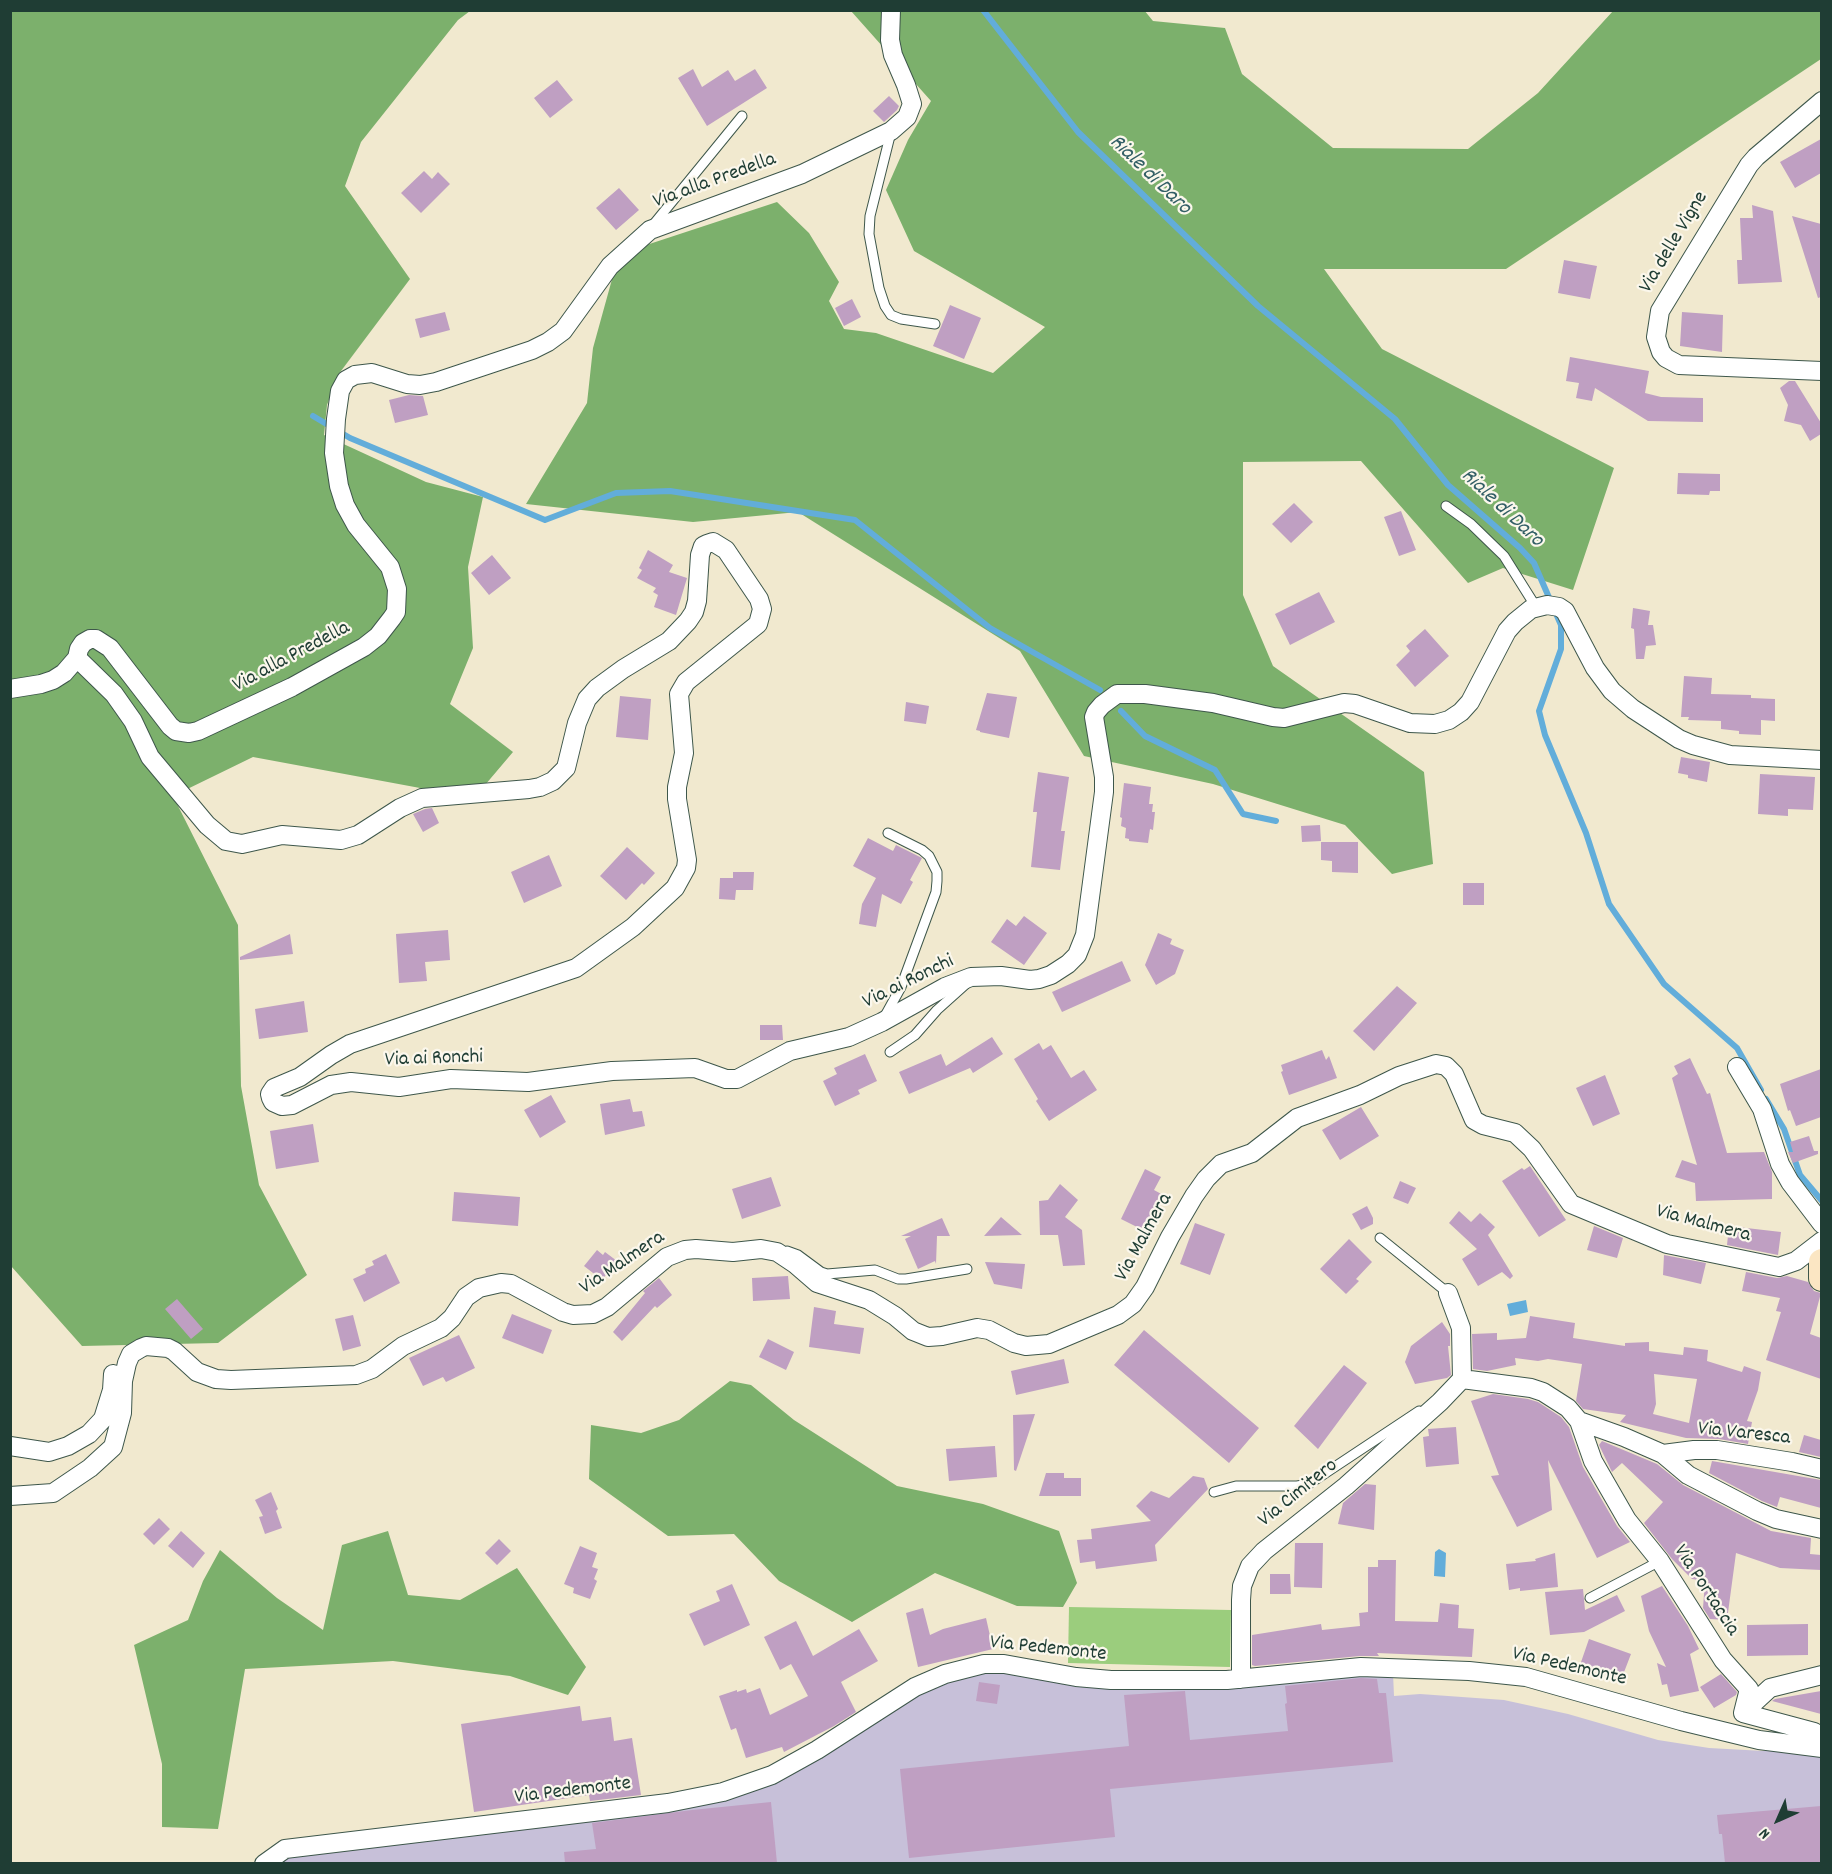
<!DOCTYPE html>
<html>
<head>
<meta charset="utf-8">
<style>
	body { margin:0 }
	#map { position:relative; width:1832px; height:1874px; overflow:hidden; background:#f1e9cf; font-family:Dekko,sans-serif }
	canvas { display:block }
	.frame { position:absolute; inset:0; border:12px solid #1f3d34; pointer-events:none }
	.north { position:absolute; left:1748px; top:1790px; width:60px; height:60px; -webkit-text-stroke:4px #fbf7ec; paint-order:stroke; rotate:225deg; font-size:16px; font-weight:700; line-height:24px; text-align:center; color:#1f3d34 }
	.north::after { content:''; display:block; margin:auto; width:21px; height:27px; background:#1f3d34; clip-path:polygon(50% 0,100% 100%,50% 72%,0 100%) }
</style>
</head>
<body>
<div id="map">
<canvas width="1832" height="1874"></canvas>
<div class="frame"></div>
<div class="north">N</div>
</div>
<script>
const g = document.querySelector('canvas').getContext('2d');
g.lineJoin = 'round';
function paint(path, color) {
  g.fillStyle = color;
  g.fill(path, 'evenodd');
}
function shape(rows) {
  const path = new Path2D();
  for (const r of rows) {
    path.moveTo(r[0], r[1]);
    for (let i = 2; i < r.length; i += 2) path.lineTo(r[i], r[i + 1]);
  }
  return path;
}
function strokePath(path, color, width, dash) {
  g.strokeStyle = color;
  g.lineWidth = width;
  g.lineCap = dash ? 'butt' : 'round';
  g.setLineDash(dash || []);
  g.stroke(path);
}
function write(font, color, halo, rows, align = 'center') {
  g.font = font + ' Dekko,sans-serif';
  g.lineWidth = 4.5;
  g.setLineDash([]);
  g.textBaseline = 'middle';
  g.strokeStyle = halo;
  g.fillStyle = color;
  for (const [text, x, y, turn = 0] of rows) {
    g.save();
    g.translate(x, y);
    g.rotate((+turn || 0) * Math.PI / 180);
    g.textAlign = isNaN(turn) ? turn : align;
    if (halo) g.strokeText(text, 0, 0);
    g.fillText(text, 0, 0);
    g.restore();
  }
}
const industrial = shape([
	[984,1664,1076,1677,1393,1673,1394,1696,1420,1694,1504,1700,1568,1714,1658,1740,1709,1748,1764,1751,1821,1750,1821,1863,271,1864,284,1855,713,1801,915,1687]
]);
const green = shape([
	[1069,1607,1231,1610,1230,1667,1068,1663]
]);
const forest = shape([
	[1144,10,1153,21,1225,28,1242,74,1333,148,1468,149,1538,93,1613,11,1821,11,1821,59,1506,269,1324,269,1382,349,1614,468,1573,590,1503,568,1468,583,1361,461,1243,462,1243,595,1273,666,1424,772,1433,864,1392,874,1345,825,1213,784,1084,756,1020,651,798,512,693,522,526,504,587,403,593,348,619,254,777,202,809,233,839,282,829,301,844,329,876,333,993,373,1045,327,914,251,886,190,908,140,931,101,851,11],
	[10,11,470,11,458,20,361,142,345,186,410,279,338,375,327,405,324,435,426,482,483,497,468,567,473,648,450,704,513,752,474,798,253,757,173,796,238,925,241,1086,259,1185,307,1275,218,1343,82,1346,11,1266],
	[730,1381,751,1385,794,1420,897,1486,983,1504,1059,1531,1077,1583,1063,1607,1017,1606,935,1573,852,1622,779,1581,734,1534,668,1536,589,1479,591,1425,641,1433,679,1420],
	[388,1531,408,1595,460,1600,517,1568,586,1667,568,1695,510,1676,393,1661,245,1669,218,1829,162,1827,162,1764,134,1645,188,1620,203,1581,220,1550,277,1598,323,1630,342,1545]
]);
const water = shape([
	[1526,1300,1528,1312,1510,1316,1507,1304],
	[1439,1549,1446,1553,1445,1577,1434,1576,1435,1552]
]);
const stream = shape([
	[983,10,1078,132,1258,306,1395,419,1448,485,1520,548,1534,563,1561,625,1561,649,1539,711,1545,735,1586,833,1609,904,1664,984,1737,1048,1761,1090],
	[313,416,350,438,545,520,616,493,670,491,855,520,990,628,1100,690],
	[1121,711,1145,736,1215,770,1243,814,1276,821],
	[1766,1099,1784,1129,1800,1175,1822,1201]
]);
const building = shape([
	[693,69,702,87,728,70,735,81,755,69,767,88,707,126,678,78],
	[557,80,573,100,550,118,534,98],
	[889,96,899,106,897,110,884,122,873,111],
	[1821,139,1821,173,1795,188,1780,162],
	[424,171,432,179,438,172,450,184,421,213,401,193],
	[619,188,639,210,616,230,596,208],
	[1752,205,1773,211,1782,282,1738,284,1737,260,1742,260,1740,218,1753,218],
	[1792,216,1821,224,1821,297,1818,298],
	[1564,260,1597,266,1590,299,1558,293],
	[852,299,861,317,844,326,835,308],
	[950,305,981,318,964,359,933,346],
	[445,312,450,330,420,338,415,319],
	[1682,312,1723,315,1722,352,1680,346],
	[1570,357,1649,371,1645,393,1661,397,1703,398,1703,422,1648,421,1595,388,1592,401,1576,398,1579,383,1566,381],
	[1789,381,1795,381,1821,423,1821,434,1810,441,1801,425,1784,421,1788,405,1780,388],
	[409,395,423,396,428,415,395,423,389,400],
	[1678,473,1720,474,1720,491,1710,491,1709,495,1677,494],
	[1294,503,1313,522,1291,543,1272,524],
	[1401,511,1416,550,1399,556,1384,517],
	[648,550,673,565,669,572,687,578,676,615,654,607,658,595,653,592,656,588,637,578,642,570,639,568],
	[492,555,511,578,489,595,471,573],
	[1319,592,1335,622,1290,645,1275,614],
	[1633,608,1650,611,1648,625,1653,625,1656,645,1646,646,1644,659,1636,659,1634,629,1631,628],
	[1425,629,1449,656,1415,687,1396,665,1410,651,1406,646],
	[1684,676,1712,678,1711,694,1751,695,1751,698,1775,699,1775,721,1761,720,1761,735,1739,734,1739,731,1721,729,1721,721,1688,720,1689,717,1681,717],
	[987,693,1017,697,1009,738,980,732,980,731,976,730],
	[620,696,651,699,648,740,616,737],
	[906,702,929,706,926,724,904,721],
	[1681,757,1710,762,1707,782,1688,778,1688,775,1678,773],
	[1038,772,1069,777,1061,831,1065,831,1060,870,1031,867,1037,812,1033,812,1034,803],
	[1760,774,1815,777,1813,810,1788,809,1788,816,1758,814],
	[1124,783,1151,787,1149,804,1153,804,1152,812,1155,812,1153,830,1150,829,1148,843,1129,841,1129,839,1125,838,1126,828,1121,826,1122,818,1120,817],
	[432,808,439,823,423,832,413,814,425,809],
	[1320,825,1321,841,1302,842,1301,826],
	[868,838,893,851,896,845,922,858,910,880,913,882,901,904,882,894,876,927,859,924,862,904,876,878,853,866],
	[1321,842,1358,842,1358,873,1332,872,1332,861,1321,860],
	[627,847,655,873,644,885,642,883,626,900,600,876],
	[549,855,562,886,524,903,511,872],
	[733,872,754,872,753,890,736,890,735,900,719,899,720,878,733,878],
	[1463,883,1484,883,1484,905,1463,905],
	[1024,916,1047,933,1024,965,991,942,1007,919,1016,926],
	[448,930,450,960,425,962,427,981,399,983,396,934],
	[1158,933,1172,939,1170,944,1184,950,1175,974,1156,985,1145,965],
	[290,934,293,954,240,960,240,957],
	[1122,961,1131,981,1062,1012,1052,992],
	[1397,986,1417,1003,1374,1051,1353,1031],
	[304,1001,308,1032,259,1039,255,1009],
	[760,1025,782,1025,783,1040,760,1040],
	[992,1037,1003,1054,973,1073,970,1068,909,1094,899,1072,941,1054,946,1066],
	[1039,1043,1043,1050,1051,1045,1071,1078,1084,1070,1097,1090,1049,1121,1036,1101,1038,1099,1014,1059],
	[1322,1050,1326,1060,1329,1056,1337,1078,1289,1095,1281,1072,1283,1071,1281,1065],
	[865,1054,877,1081,858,1090,860,1094,835,1106,823,1081,837,1074,834,1068],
	[1690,1058,1707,1094,1710,1093,1727,1153,1764,1152,1772,1172,1772,1199,1696,1201,1695,1183,1675,1177,1682,1160,1697,1165,1672,1078,1678,1074,1674,1066],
	[1821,1069,1821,1117,1796,1126,1790,1110,1788,1111,1780,1084],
	[1605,1075,1620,1114,1593,1126,1576,1088],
	[551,1095,566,1122,540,1138,524,1110],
	[630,1099,633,1112,642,1111,645,1126,605,1135,600,1104],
	[1361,1107,1379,1136,1340,1160,1322,1130],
	[313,1124,319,1162,276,1169,270,1131],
	[1809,1136,1814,1151,1818,1151,1818,1154,1793,1163,1788,1152,1793,1152,1790,1142],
	[1530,1166,1566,1220,1539,1237,1502,1181,1522,1168,1524,1170],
	[1145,1169,1161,1177,1154,1190,1165,1196,1147,1232,1121,1219],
	[771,1177,781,1206,742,1219,732,1189],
	[1400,1181,1416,1188,1408,1204,1393,1198],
	[1060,1184,1078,1200,1065,1217,1082,1230,1085,1265,1063,1266,1058,1235,1040,1235,1039,1201,1048,1200],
	[454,1192,520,1197,518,1226,452,1221],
	[1367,1206,1373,1218,1373,1224,1361,1230,1352,1214],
	[1459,1211,1471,1222,1480,1213,1495,1227,1488,1235,1513,1276,1510,1279,1502,1272,1478,1286,1462,1259,1477,1249,1449,1223],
	[1001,1217,1022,1235,984,1236],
	[942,1218,950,1236,937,1236,936,1264,935,1261,918,1269,905,1239,911,1236,901,1236],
	[1195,1223,1225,1234,1210,1275,1180,1264],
	[1594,1226,1623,1238,1617,1258,1587,1250],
	[1729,1226,1781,1232,1778,1255,1727,1245],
	[1349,1239,1372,1262,1356,1279,1359,1281,1346,1294,1320,1269],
	[597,1250,603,1255,605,1252,617,1261,602,1280,584,1266],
	[386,1254,400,1283,364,1302,353,1279,366,1273,365,1269,374,1265,372,1261],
	[1664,1255,1706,1263,1701,1284,1663,1275],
	[985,1262,1025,1264,1022,1289,994,1284],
	[1746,1272,1777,1278,1787,1276,1808,1282,1814,1291,1821,1293,1810,1334,1821,1338,1821,1379,1766,1360,1781,1312,1776,1311,1780,1298,1742,1291],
	[788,1276,790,1299,753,1301,752,1278],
	[659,1278,672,1295,657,1308,655,1306,622,1341,613,1332,645,1293,643,1291],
	[177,1299,203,1329,191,1339,165,1309],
	[814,1307,836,1311,834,1324,864,1328,860,1354,809,1347],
	[512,1314,552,1330,543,1354,502,1338],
	[353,1315,361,1346,343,1351,335,1319],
	[1530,1316,1575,1323,1573,1338,1625,1346,1625,1343,1649,1342,1649,1351,1683,1355,1684,1347,1708,1350,1707,1361,1742,1372,1744,1366,1761,1372,1758,1390,1747,1421,1752,1422,1748,1444,1719,1439,1686,1438,1620,1422,1626,1415,1583,1409,1576,1401,1582,1364,1548,1359,1538,1361,1515,1358,1516,1365,1487,1371,1473,1369,1472,1334,1497,1333,1497,1340,1526,1338],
	[1654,1374,1697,1379,1689,1423,1653,1414,1656,1404],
	[1442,1322,1450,1334,1450,1346,1448,1346,1451,1375,1447,1378,1415,1384,1405,1362,1411,1346],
	[1144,1330,1259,1428,1229,1463,1114,1365],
	[459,1335,475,1368,446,1382,443,1377,423,1386,409,1358],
	[768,1339,794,1352,786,1370,759,1357],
	[1064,1359,1069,1383,1016,1395,1011,1371],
	[1344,1365,1367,1383,1318,1449,1294,1426],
	[1493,1394,1528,1399,1538,1402,1561,1417,1569,1427,1583,1467,1617,1526,1630,1542,1597,1558,1548,1460,1552,1510,1517,1527,1491,1476,1499,1475,1471,1401],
	[1035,1414,1016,1471,1014,1470,1013,1415],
	[1456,1427,1459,1464,1426,1467,1423,1437,1429,1436,1428,1429],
	[1804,1435,1821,1440,1821,1457,1799,1452],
	[1602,1441,1657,1464,1683,1485,1771,1531,1811,1538,1810,1554,1821,1555,1821,1570,1780,1568,1736,1553,1727,1620,1710,1619,1703,1608,1705,1581,1692,1579,1672,1559,1644,1523,1663,1502,1622,1463,1612,1472,1599,1445],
	[995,1446,997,1477,949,1481,946,1449],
	[1712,1461,1821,1480,1821,1508,1780,1497,1777,1507,1762,1501,1709,1473],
	[1046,1473,1064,1473,1064,1478,1081,1478,1081,1496,1039,1496],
	[1193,1476,1204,1478,1208,1489,1155,1545,1157,1561,1096,1569,1095,1561,1080,1563,1077,1540,1092,1539,1091,1529,1151,1521,1136,1506,1151,1491,1169,1498],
	[1365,1484,1376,1485,1374,1530,1338,1524,1343,1503],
	[271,1492,278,1509,276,1511,282,1528,265,1534,259,1517,263,1516,255,1500],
	[159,1518,170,1529,154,1545,143,1534],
	[181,1531,205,1553,193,1568,168,1546],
	[499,1539,511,1551,497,1565,485,1553],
	[1295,1543,1323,1543,1322,1588,1294,1587],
	[580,1546,597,1553,592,1567,598,1569,594,1579,597,1581,590,1599,573,1593,574,1588,564,1584],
	[1555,1553,1558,1587,1520,1591,1520,1588,1509,1590,1506,1564,1536,1561,1535,1559],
	[1378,1560,1396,1560,1395,1621,1438,1622,1440,1603,1459,1605,1458,1628,1474,1629,1472,1657,1377,1653,1379,1656,1360,1656,1255,1666,1252,1665,1252,1635,1321,1624,1322,1630,1360,1626,1359,1613,1368,1612,1368,1567,1378,1567],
	[1270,1574,1290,1574,1291,1594,1270,1594],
	[732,1584,750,1625,704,1646,689,1614,720,1601,716,1591],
	[1662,1586,1688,1626,1699,1649,1690,1654,1699,1691,1670,1697,1667,1684,1662,1685,1657,1663,1666,1667,1649,1631,1641,1596],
	[1583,1589,1585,1610,1617,1595,1625,1611,1584,1632,1550,1635,1545,1592],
	[923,1608,930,1635,943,1629,986,1618,993,1649,918,1667,906,1613],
	[796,1621,813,1656,859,1629,878,1661,841,1682,856,1712,834,1726,784,1752,782,1747,746,1758,736,1728,731,1730,719,1696,737,1690,737,1692,746,1689,747,1693,760,1688,770,1715,808,1696,791,1664,780,1670,764,1637],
	[1808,1624,1808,1655,1747,1656,1747,1625],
	[1589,1639,1631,1654,1621,1680,1580,1665],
	[1721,1674,1737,1692,1736,1695,1714,1708,1700,1687],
	[1361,1678,1377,1679,1379,1693,1386,1693,1393,1762,1110,1789,1115,1837,909,1858,900,1769,1129,1746,1124,1695,1185,1691,1190,1740,1288,1731,1285,1704,1287,1703,1285,1686],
	[979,1682,1000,1685,997,1704,976,1701],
	[1821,1691,1821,1714,1772,1701,1775,1699],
	[580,1706,582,1721,611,1717,614,1741,632,1738,641,1795,590,1801,589,1795,474,1812,461,1724],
	[771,1802,777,1863,565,1863,564,1852,596,1849,592,1823,692,1810],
	[1821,1806,1821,1863,1725,1863,1722,1834,1719,1834,1717,1815]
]);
const lane = shape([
	[891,132,870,216,869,234,879,288,885,306,891,315,901,319,935,324],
	[653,225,742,116],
	[1446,506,1471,524,1504,556,1536,607],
	[885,1016,901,987,936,892,937,881,937,872,929,856,922,850,888,833],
	[890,1052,915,1035,937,1010,966,984],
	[1380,1238,1448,1293],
	[787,1251,798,1255,821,1272,827,1274,875,1270,898,1279,906,1279,967,1269],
	[1214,1492,1236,1486,1297,1486,1309,1484,1419,1411],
	[1590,1598,1660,1561]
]);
const street = shape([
	[1822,101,1756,157,1749,165,1660,311,1656,337,1661,352,1666,358,1679,365,1822,371],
	[77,658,114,694,133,721,150,757,207,825,226,841,242,844,282,835,341,840,358,835,400,808,422,798,529,789,540,787,553,781,566,768,577,723,587,699,597,688,623,669,669,641,688,621,694,612,697,601,700,555,703,546,707,544,713,542,726,550,759,599,762,609,758,624,686,682,679,694,684,753,677,787,677,799,687,860,686,868,675,888,633,927,576,968,350,1044,331,1055,300,1077,274,1088,270,1094,271,1098,273,1102,282,1106,292,1105,331,1085,351,1082,399,1087,451,1079,528,1082,612,1071,695,1068,726,1079,737,1079,790,1051,849,1037,882,1022,945,987,971,977,1001,976,1030,980,1039,979,1051,975,1068,964,1077,955,1085,935,1104,792,1104,777,1094,717,1096,712,1102,705,1117,694,1145,694,1213,703,1273,717,1284,718,1344,703,1355,704,1410,723,1435,724,1449,720,1461,712,1470,702,1507,631,1515,622,1531,609,1547,605,1559,607,1565,611,1595,668,1612,691,1633,709,1679,739,1693,745,1730,755,1822,760],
	[10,689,41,684,53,680,64,673,77,658,79,649,83,643,90,639,96,639,110,648,170,726,176,731,189,733,198,731,292,687,364,647,378,636,392,618,396,612,397,589,390,567,356,525,345,505,339,486,334,453,336,419,340,391,346,380,355,375,372,373,407,384,420,385,436,382,532,350,548,342,563,331,610,266,650,230,802,174,891,131,907,117,912,104,906,85,893,55,890,40,891,10],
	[1737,1067,1762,1109,1780,1164,1790,1182,1822,1224],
	[1448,1293,1461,1328,1462,1379],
	[1462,1379,1531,1388,1543,1392,1568,1408,1579,1421,1624,1437,1663,1454,1694,1450,1717,1450,1792,1462,1822,1469],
	[1579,1421,1593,1461,1627,1520,1660,1561,1723,1660,1749,1689,1743,1713],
	[10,1446,49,1452,68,1446,89,1434,103,1419,112,1390,113,1374],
	[1663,1454,1688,1475,1757,1511,1776,1519,1822,1529],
	[10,1496,53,1493,90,1468,113,1447,122,1413,123,1381,127,1363,131,1354,141,1348,146,1346,168,1348,174,1351,197,1372,216,1379,231,1380,356,1375,372,1369,403,1346,441,1328,452,1318,466,1297,479,1288,501,1283,511,1284,563,1312,573,1315,593,1314,607,1307,667,1257,685,1250,696,1249,733,1252,761,1249,777,1252,795,1264,817,1283,869,1300,895,1316,913,1331,928,1337,942,1336,977,1328,989,1330,1014,1343,1026,1346,1049,1344,1118,1315,1133,1304,1145,1287,1170,1237,1194,1196,1206,1179,1221,1164,1252,1153,1297,1118,1360,1095,1399,1076,1436,1064,1446,1066,1454,1074,1474,1120,1483,1125,1515,1133,1532,1149,1571,1204,1667,1244,1779,1267,1796,1261,1822,1241],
	[1241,1679,1241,1600,1242,1586,1250,1566,1264,1551,1346,1486,1440,1402,1462,1379],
	[1743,1713,1770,1688,1822,1675],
	[1743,1713,1814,1732,1822,1737],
	[264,1864,285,1849,668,1803,723,1792,772,1775,817,1750,915,1687,945,1674,984,1664,1004,1664,1076,1677,1111,1680,1227,1680,1361,1667,1469,1671,1526,1677,1681,1721,1759,1740,1822,1748]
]);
const secondary = shape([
	[1822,1262,1822,1278]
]);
const streetNames = [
	["Via alla Predella",715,182,-20],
	["Via delle Vigne",1675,243,-59],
	["Via alla Predella",292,658,-28],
	["Via ai Ronchi",909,983,-26],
	["Via ai Ronchi",434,1060,-2],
	["Via Malmera",1703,1225,15],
	["Via Malmera",1145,1238,-61],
	["Via Malmera",623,1264,-34],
	["Via Varesca",1744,1435,6],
	["Via Cimitero",1299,1494,-39],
	["Via Portaccia",1705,1591,57],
	["Via Pedemonte",1048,1650,6],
	["Via Pedemonte",1569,1668,13],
	["Via Pedemonte",573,1792,-7]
];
const waterNames = [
	["Riale di Daro",1149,176,44],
	["Riale di Daro",1501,509,43]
];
paint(industrial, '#c7c0d9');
paint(green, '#9bcd7d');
paint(forest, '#7cb06c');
paint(water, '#62adda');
strokePath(stream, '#62adda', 6);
paint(building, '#bf9fc2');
strokePath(lane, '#3e574b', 11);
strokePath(street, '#3e574b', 20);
strokePath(secondary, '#3e574b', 28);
strokePath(lane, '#fff', 9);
strokePath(street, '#fff', 18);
strokePath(secondary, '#fbe6c3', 26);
write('21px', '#1f3d34', '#fbf7ec', streetNames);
write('italic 22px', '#335f66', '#fbf7ec', waterNames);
</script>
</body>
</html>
